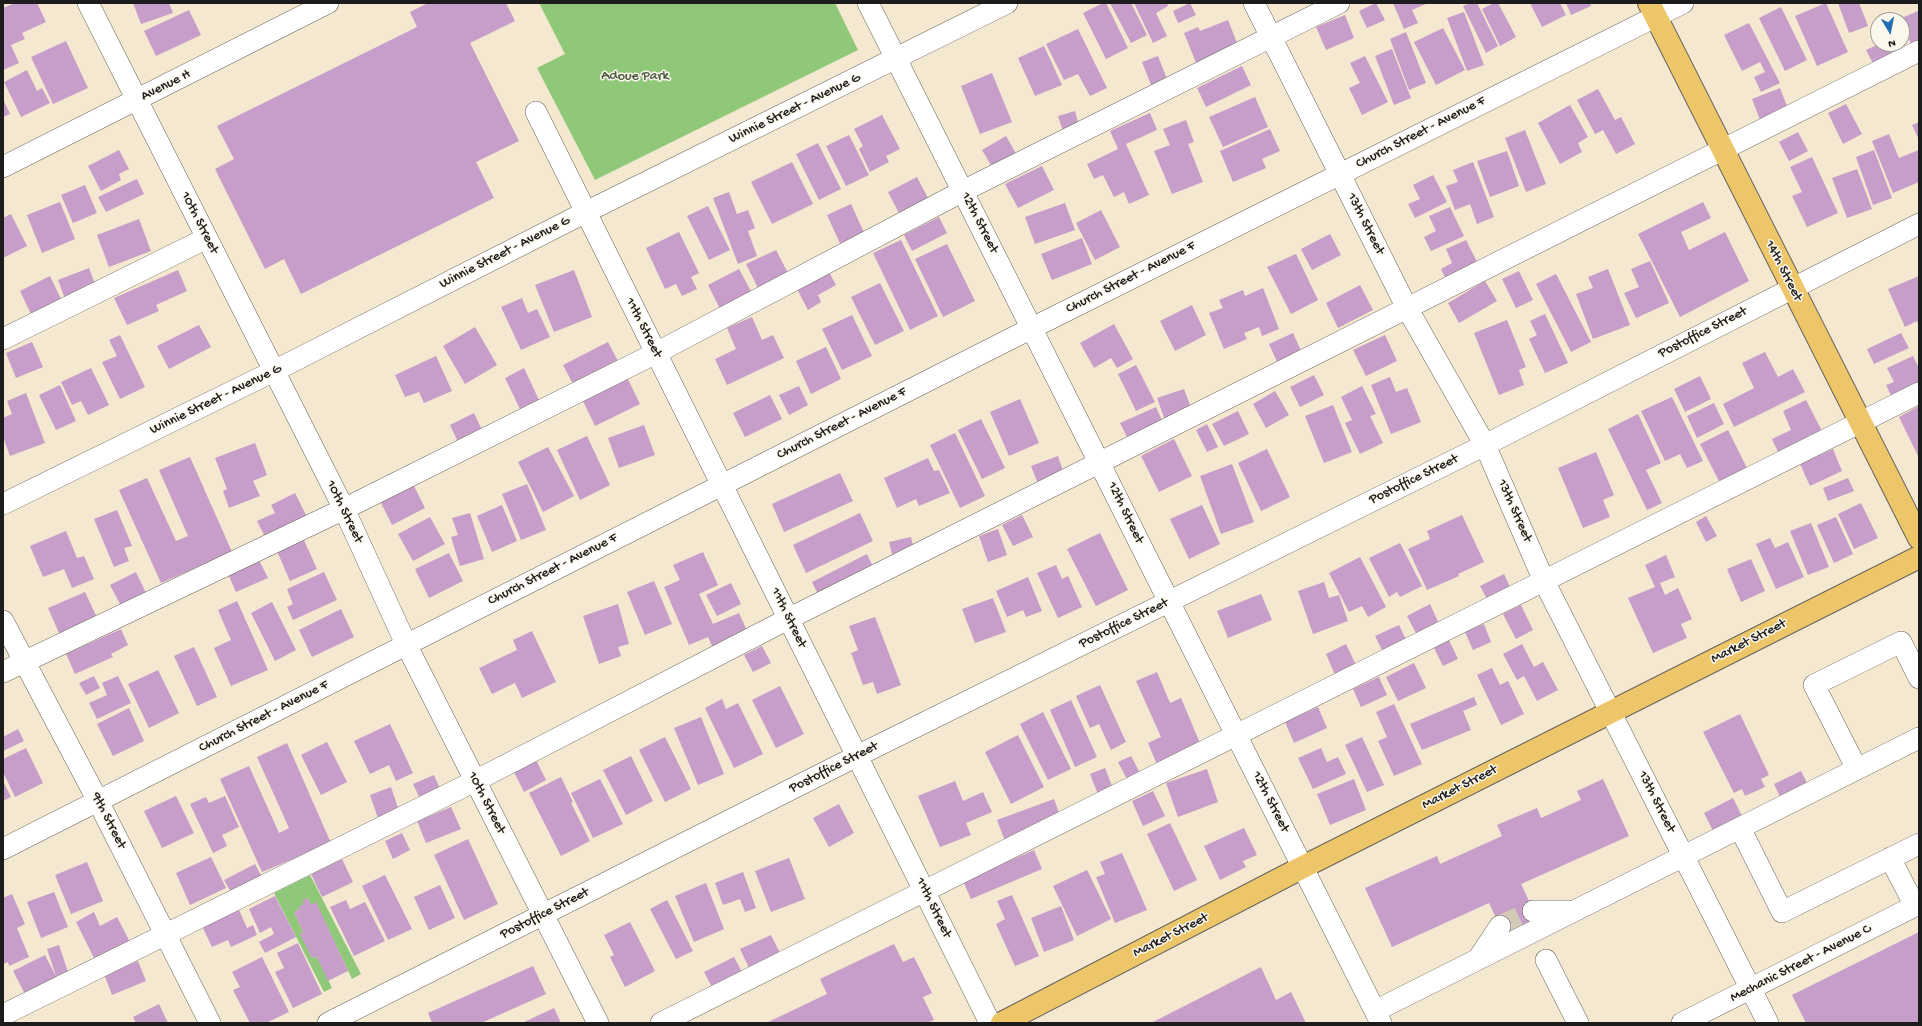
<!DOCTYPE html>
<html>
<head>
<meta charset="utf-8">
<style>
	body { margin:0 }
	#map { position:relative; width:1922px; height:1026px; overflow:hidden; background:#f5e8d1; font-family:"Gochi Hand",sans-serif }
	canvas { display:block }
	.frame { position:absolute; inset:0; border:4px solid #1c1c1c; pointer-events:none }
	.north { position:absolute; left:1870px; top:12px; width:40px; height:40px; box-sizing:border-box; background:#fbf7ec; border:1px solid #a29f99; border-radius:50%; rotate:170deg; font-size:11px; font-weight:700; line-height:16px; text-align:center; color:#1c1c1c }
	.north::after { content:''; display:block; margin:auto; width:14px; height:18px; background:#1f6fb2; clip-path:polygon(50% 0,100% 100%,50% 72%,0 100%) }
</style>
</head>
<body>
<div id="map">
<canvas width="1922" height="1026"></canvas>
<div class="frame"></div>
<div class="north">N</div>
</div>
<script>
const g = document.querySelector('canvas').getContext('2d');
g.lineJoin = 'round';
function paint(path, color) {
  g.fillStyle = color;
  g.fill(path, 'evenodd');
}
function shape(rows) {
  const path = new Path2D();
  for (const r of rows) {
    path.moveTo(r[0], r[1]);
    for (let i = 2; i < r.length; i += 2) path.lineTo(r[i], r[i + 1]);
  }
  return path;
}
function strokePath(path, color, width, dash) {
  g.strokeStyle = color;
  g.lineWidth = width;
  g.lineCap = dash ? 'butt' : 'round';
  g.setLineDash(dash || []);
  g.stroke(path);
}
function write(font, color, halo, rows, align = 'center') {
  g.font = font + ' "Gochi Hand",sans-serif';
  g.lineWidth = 3;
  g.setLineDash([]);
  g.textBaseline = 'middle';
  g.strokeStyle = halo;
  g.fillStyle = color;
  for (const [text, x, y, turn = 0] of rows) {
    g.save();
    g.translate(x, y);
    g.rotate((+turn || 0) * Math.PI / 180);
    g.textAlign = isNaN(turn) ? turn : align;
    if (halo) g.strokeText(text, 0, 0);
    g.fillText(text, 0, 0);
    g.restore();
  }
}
const green = shape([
	[539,3,835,3,858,50,595,180,537,68,565,54],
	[310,875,361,974,352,979,316,903,311,905,308,898,303,901,304,904,300,909,294,912,303,932,301,934,312,958,317,957,332,988,324,992,274,893]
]);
const building = shape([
	[15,3,37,3,46,22,22,33,25,39,11,45,19,63,3,70,3,8],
	[133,3,169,3,173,13,141,24],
	[428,3,506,3,515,21,470,43,519,141,476,162,494,198,301,294,284,259,265,269,215,169,234,159,217,126,417,27,410,12],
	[1103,3,1106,3,1128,48,1106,59,1083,13],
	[1110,3,1131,3,1147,35,1131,43],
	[1134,3,1167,3,1168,6,1156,13,1167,36,1153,43],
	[1190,3,1196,15,1178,23,1173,11],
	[1376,3,1385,20,1367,28,1359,11],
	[1393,3,1428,3,1412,10,1418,23,1404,29],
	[1470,3,1477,3,1498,46,1486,53,1463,6],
	[1494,3,1498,3,1516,37,1500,46,1482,9],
	[1530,3,1560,3,1566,15,1542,27],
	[1566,3,1590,3,1591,6,1571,15],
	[1826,3,1848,52,1817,66,1795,16],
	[1838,3,1859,3,1868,26,1849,33],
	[1781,7,1807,60,1785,71,1759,18],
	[189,10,201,35,156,56,144,31],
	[1918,11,1919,47,1914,50,1902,25,1902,20,1897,20],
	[1464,12,1484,65,1467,71,1447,18],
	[1345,15,1354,38,1326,50,1316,27],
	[1228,20,1239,48,1197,65,1184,33,1198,27,1200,31],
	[1749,23,1780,83,1761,92,1754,77,1765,72,1760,62,1742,71,1724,35],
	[1443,28,1465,70,1436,85,1414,42],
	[1078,29,1107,88,1090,96,1078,74,1064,80,1046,44],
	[1406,32,1426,83,1409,90,1390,39],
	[66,41,88,88,53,104,31,57],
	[1879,44,1888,44,1895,59,1876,69,1866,50],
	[1044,46,1062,85,1035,96,1018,58],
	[1392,49,1411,98,1394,105,1375,56],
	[1158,56,1169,84,1153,90,1142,62],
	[1365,56,1388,102,1362,115,1349,88,1360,83,1350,63],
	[1242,66,1251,85,1206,107,1197,88],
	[27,70,37,91,42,88,50,103,21,117,4,82],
	[992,73,1012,122,980,134,961,86],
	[1780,88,1790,114,1762,125,1752,99],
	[1598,89,1615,120,1621,117,1635,144,1616,154,1603,130,1595,134,1577,100],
	[1255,97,1268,127,1223,147,1209,117],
	[3,99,10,114,3,117],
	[1846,104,1862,134,1843,144,1828,113],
	[1570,105,1588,137,1578,143,1582,152,1560,164,1538,123],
	[1075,111,1080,129,1064,134,1058,116],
	[1150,113,1157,130,1126,144,1149,195,1129,204,1124,192,1114,197,1103,175,1094,179,1087,164,1118,149,1110,131],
	[882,115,900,149,886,156,889,162,870,172,859,149,863,146,854,129],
	[1186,120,1194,142,1188,144,1203,182,1172,194,1154,151,1170,145,1163,129],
	[1919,122,1919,140,1912,125],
	[1270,129,1280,151,1262,159,1266,168,1233,182,1220,151],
	[1525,130,1546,184,1526,192,1505,138],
	[1798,132,1808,151,1789,161,1779,142],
	[1889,134,1899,158,1919,150,1919,182,1893,193,1872,141],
	[849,135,869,175,846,186,826,146],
	[1006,136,1019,159,995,172,982,150],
	[818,143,841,189,819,200,796,154],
	[119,150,129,169,119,174,121,180,101,191,88,166],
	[1874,150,1892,198,1873,205,1856,157],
	[1507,151,1519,186,1490,197,1477,161],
	[1812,157,1838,213,1807,227,1792,196,1802,192,1790,167],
	[792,162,813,204,772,224,751,182],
	[1473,162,1494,217,1477,224,1470,204,1455,210,1446,186,1458,182,1453,170],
	[1042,166,1054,190,1018,208,1005,184],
	[1857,169,1872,209,1847,218,1832,178],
	[1433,175,1447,202,1415,218,1408,204,1420,199,1413,185],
	[917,177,931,204,902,219,888,192],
	[137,179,144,194,106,212,98,197],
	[85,185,97,213,73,223,61,195],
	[729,192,737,214,748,210,755,228,748,231,757,256,738,264,713,198],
	[60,202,75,239,42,253,27,215],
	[1703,202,1711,218,1681,232,1689,250,1725,232,1749,281,1680,317,1638,234],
	[1065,203,1075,230,1035,244,1025,217],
	[851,204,867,239,843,250,827,215],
	[708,206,730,250,709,260,687,216],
	[1450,207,1464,236,1431,251,1424,237,1436,231,1429,216],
	[1101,210,1120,247,1095,260,1076,223],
	[11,214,27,246,3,258,3,218],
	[939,217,947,233,912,251,904,235],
	[139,219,151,251,109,267,97,235],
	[679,232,699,273,691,277,697,289,682,296,676,284,665,289,646,248],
	[1330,234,1341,255,1312,270,1301,249],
	[1082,238,1092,264,1052,280,1041,254],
	[901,240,938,316,910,330,873,253],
	[1466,240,1480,268,1448,284,1441,269,1452,263,1446,249],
	[947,244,975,301,943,317,915,259],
	[776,250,789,275,759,290,746,264],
	[1296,254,1318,300,1291,314,1267,267],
	[1650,261,1669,303,1636,318,1624,293,1639,287,1631,269],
	[89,268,96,287,65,299,58,280],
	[739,269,752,293,720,309,708,285],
	[1608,269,1630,325,1593,339,1576,294,1593,288,1588,277],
	[178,270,187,291,156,305,159,311,127,325,114,298],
	[574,270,592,317,554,332,535,285],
	[1519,271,1533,300,1516,308,1502,279],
	[829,272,836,285,818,295,821,302,808,310,797,289],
	[1556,274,1591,342,1571,352,1536,284],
	[50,276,61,299,31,314,20,291],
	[1919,276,1919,326,1917,321,1905,327,1888,289],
	[1485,281,1497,301,1459,323,1448,303],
	[880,283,904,331,875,345,851,297],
	[1360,285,1373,310,1338,328,1326,303],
	[1263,288,1279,329,1262,336,1259,327,1244,333,1247,339,1224,349,1209,313,1223,308,1219,300,1243,290,1245,296],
	[522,298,528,313,537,309,550,337,521,350,501,307],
	[1192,305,1206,335,1175,351,1160,321],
	[1545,314,1568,363,1545,373,1529,339,1537,335,1530,321],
	[852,315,872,356,842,370,822,329],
	[752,317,762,340,773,335,784,358,727,385,715,359,736,349,727,328],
	[1507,320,1526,367,1519,370,1524,385,1499,395,1474,333],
	[1114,324,1133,359,1117,368,1111,358,1094,368,1080,343],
	[199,325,211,347,169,369,157,346],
	[475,327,497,365,465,384,443,346],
	[1293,333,1303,355,1279,366,1269,344],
	[1901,333,1909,348,1874,364,1867,349],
	[120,335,145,387,120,399,102,362,117,356,109,340],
	[1385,335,1397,361,1366,376,1353,350],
	[32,342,43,367,16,378,6,353],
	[608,342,619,363,574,386,563,365],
	[826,347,841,379,811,394,796,361],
	[1765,352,1778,377,1793,369,1805,392,1734,427,1723,404,1754,388,1742,363],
	[436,356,452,391,424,403,419,392,405,397,395,375],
	[1913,356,1919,368,1919,388,1893,400,1886,385,1894,382,1887,368],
	[1136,365,1155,402,1136,411,1118,374],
	[91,368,109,405,88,415,81,401,72,405,61,382],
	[524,368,539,400,520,409,505,378],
	[626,375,640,404,595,426,581,397],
	[1314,375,1324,395,1300,407,1290,387],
	[1700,376,1711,399,1685,412,1674,389],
	[1390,377,1396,392,1407,388,1421,422,1391,434,1371,385],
	[60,385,76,421,56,430,39,395],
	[799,386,808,405,789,415,779,395],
	[1362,386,1376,414,1370,416,1383,443,1360,454,1345,423,1352,420,1341,397],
	[1184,389,1193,413,1166,423,1157,398],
	[1275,391,1289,415,1266,428,1253,404],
	[26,393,45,443,10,456,3,437,3,418,12,414,7,401],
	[770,395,782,419,745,437,733,413],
	[1672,397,1703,461,1687,468,1680,454,1665,461,1641,411],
	[1020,399,1039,443,1009,456,990,412],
	[1806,400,1823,433,1779,454,1772,439,1791,430,1783,411],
	[1714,403,1724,424,1697,438,1687,416],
	[1333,405,1352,452,1324,463,1305,416],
	[1919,406,1919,458,1899,417],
	[1156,407,1165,427,1130,443,1120,423],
	[1238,411,1249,434,1224,446,1212,424],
	[474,413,482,430,458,442,450,425],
	[1638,414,1661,463,1646,470,1662,503,1647,510,1608,429],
	[981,419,1005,468,982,479,958,430],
	[1207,424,1218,447,1207,452,1196,430],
	[644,425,655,455,619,468,608,438],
	[1728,430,1747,468,1720,483,1700,444],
	[955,433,985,496,960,508,930,445],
	[587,436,610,485,580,500,557,450],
	[1174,439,1192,476,1159,492,1141,456],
	[255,443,267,475,253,481,260,496,229,508,223,491,227,489,215,458],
	[548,447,574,496,543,512,518,462],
	[1267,449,1290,497,1261,511,1238,463],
	[1833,449,1842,471,1810,486,1800,464],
	[1596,452,1614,495,1603,500,1610,517,1583,528,1558,468],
	[1058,456,1065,477,1039,486,1031,466],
	[190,457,232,552,161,583,119,490,147,478,176,541,188,536,159,470],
	[928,458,934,471,939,470,950,493,919,506,916,499,897,508,884,478],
	[1232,464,1254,522,1221,534,1200,476],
	[840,473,853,501,784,532,772,504],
	[1848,478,1854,491,1828,501,1823,488],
	[413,484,425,508,392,525,380,501],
	[527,484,546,530,521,540,502,494],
	[295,493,307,517,265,537,257,521,275,513,271,505],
	[1861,503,1878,538,1854,549,1838,514],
	[502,505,517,541,492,552,477,516],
	[1202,505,1220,544,1189,559,1170,519],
	[117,510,132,546,124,548,129,561,114,567,94,519],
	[470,513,484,559,460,566,451,537,458,535,452,518],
	[860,513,873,541,806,573,793,545],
	[1022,515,1033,537,1013,546,1002,525],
	[1462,515,1484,562,1458,574,1459,576,1427,590,1408,549,1430,539,1427,531],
	[1706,516,1717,536,1706,542,1696,522],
	[430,517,445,544,413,561,398,534],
	[1836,517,1853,554,1834,563,1817,525],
	[1811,523,1829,567,1808,575,1790,531],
	[998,529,1007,555,988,562,979,536],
	[66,531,77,558,84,556,94,579,72,588,64,569,43,577,30,546],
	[1100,533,1128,590,1096,606,1067,549],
	[911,537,915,554,893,558,889,542],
	[303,538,317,569,290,581,276,549],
	[1770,538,1775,548,1788,542,1804,577,1776,589,1756,544],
	[1400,543,1422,586,1400,597,1397,592,1389,597,1369,558],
	[703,552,718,585,699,594,713,624,739,613,748,633,713,648,708,637,689,645,664,587,680,580,673,565],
	[449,553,463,581,429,598,415,569],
	[867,554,874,569,819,596,812,582],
	[1666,555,1675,577,1660,583,1665,595,1678,588,1692,619,1681,624,1687,638,1653,653,1628,598,1655,587,1645,565],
	[1360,557,1386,607,1368,617,1362,606,1349,612,1329,573],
	[1751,559,1765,591,1741,602,1727,569],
	[259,560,268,578,236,592,228,574],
	[1056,565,1062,579,1068,576,1082,607,1058,618,1037,573],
	[136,572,146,593,121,606,110,585],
	[324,572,337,600,293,620,287,607,293,604,287,589],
	[1504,574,1511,589,1488,601,1480,586],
	[1028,577,1042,611,1026,617,1023,610,1007,617,996,591],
	[654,581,672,624,645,635,627,592],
	[1324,582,1329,598,1339,595,1348,621,1313,634,1298,591],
	[731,583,741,604,717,616,706,595],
	[85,592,100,624,62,640,48,608],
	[1261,594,1272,620,1228,638,1217,611],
	[993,598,1006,632,975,643,962,609],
	[237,601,268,670,231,686,214,648,231,640,218,610],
	[272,602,296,650,275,661,251,613],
	[618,604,629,644,618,647,621,656,599,664,583,616],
	[1430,604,1440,626,1418,637,1407,616],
	[1521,605,1533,630,1516,639,1503,614],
	[341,609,354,637,312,657,299,630],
	[875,617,901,685,877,694,873,682,863,685,851,653,858,650,849,626],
	[1484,624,1491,642,1473,650,1465,632],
	[1399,625,1408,644,1385,656,1375,636],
	[121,629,128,645,111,654,113,657,75,674,66,654],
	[532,631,556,682,522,698,515,683,492,694,479,668,517,650,513,640],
	[1449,640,1458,659,1443,666,1434,648],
	[1346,644,1356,665,1335,675,1326,654],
	[1522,644,1534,667,1543,662,1558,690,1537,701,1524,676,1517,680,1503,654],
	[762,646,771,663,753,672,744,655],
	[194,647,217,697,197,706,174,656],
	[1414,663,1426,688,1398,701,1386,677],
	[1492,668,1500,685,1508,681,1524,714,1501,725,1477,675],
	[158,670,179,713,149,728,128,684],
	[1157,672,1170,703,1181,698,1202,748,1158,767,1148,743,1161,737,1136,681],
	[94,676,100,688,86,695,79,683],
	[118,676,131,703,97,719,89,703,107,695,102,683],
	[1379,677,1387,695,1361,707,1353,689],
	[1100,685,1126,742,1111,750,1099,724,1090,728,1076,696],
	[780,686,804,734,776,748,752,700],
	[1474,697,1477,705,1463,711,1471,730,1422,750,1410,724],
	[722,699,726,709,738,703,763,754,734,768,705,708],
	[1071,700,1097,757,1075,767,1050,710],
	[1394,704,1422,764,1394,776,1378,741,1387,737,1376,712],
	[1318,707,1327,728,1294,743,1285,722],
	[129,708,144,741,113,756,97,724],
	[1043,712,1071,769,1048,780,1020,724],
	[1740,714,1769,775,1761,779,1765,787,1745,796,1742,789,1734,793,1703,732],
	[701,717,724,774,698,785,674,728],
	[390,724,413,773,396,781,389,765,370,774,354,741],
	[18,729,24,741,3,751,3,737],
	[1018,735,1044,787,1011,804,985,752],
	[665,737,691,789,665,802,639,750],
	[1362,737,1384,785,1367,792,1345,745],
	[327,742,347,782,321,795,301,755],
	[287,743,331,843,262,872,220,779,249,766,279,833,289,828,257,757],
	[26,748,43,783,15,797,3,772,3,759],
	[1321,748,1327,762,1338,757,1346,774,1313,789,1298,758],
	[631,756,653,801,626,815,603,770],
	[1131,756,1140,773,1127,779,1118,762],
	[536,760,546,780,524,792,514,772],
	[1105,768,1114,791,1099,797,1090,774],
	[1207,769,1218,802,1178,817,1166,783],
	[1801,771,1808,785,1781,799,1774,784],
	[434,775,441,791,421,801,413,784],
	[561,777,573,802,571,803,590,841,561,856,529,793],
	[600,779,623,824,593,838,571,793],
	[1354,779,1366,810,1330,825,1317,794],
	[1603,779,1629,836,1521,884,1538,920,1504,935,1489,903,1392,947,1365,888,1437,856,1440,864,1502,836,1497,825,1537,808,1541,818,1581,800,1577,791],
	[3,781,11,797,3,801],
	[955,781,963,801,983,792,992,812,966,823,971,835,940,847,918,796],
	[391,787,399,811,378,818,370,795],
	[1153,791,1165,816,1143,826,1132,801],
	[176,796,194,833,162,848,144,811],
	[225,796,239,827,222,835,227,846,213,853,190,804,206,797,209,803],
	[1733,798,1743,818,1714,833,1704,813],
	[1054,799,1062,821,1005,841,997,820],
	[839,804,854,833,829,847,813,818],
	[451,807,461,829,426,843,417,821],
	[1170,823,1197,880,1174,891,1147,834],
	[1244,828,1257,855,1243,861,1246,867,1220,880,1204,846],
	[402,833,410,850,393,859,385,841],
	[468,839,498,904,464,920,434,855],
	[1034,850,1042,869,971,899,963,881],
	[1122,853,1147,910,1115,923,1096,877,1105,874,1100,862],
	[211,857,226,888,190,905,176,873],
	[789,858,805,899,771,912,755,871],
	[342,859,353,882,322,897,311,874],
	[87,862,103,901,71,914,55,875],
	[255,864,263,879,232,894,224,880],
	[1087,870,1111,919,1077,936,1053,886],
	[743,872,756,908,745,912,740,899,723,905,715,883],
	[385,875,412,929,388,940,362,886],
	[706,883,724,929,694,942,675,896],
	[440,885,455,918,429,930,414,897],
	[54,892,68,927,41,938,27,902],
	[12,894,25,924,17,928,29,957,9,966,8,962,3,964,3,898],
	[1012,895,1039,956,1015,966,996,924,1005,919,997,901],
	[275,896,296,937,265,953,259,942,274,934,271,927,260,933,249,909],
	[308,898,311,905,316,902,348,971,328,981,317,957,312,958,300,934,303,932,294,912,300,909,299,906,304,904,302,901],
	[346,900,350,909,365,902,385,941,354,956,330,907],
	[667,900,693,951,676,959,650,909],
	[1061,906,1074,940,1044,952,1031,918],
	[239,910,247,928,253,925,257,935,231,947,228,940,212,947,202,926],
	[94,912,100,926,117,917,131,944,96,962,76,922],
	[630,922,655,971,625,987,610,957,614,955,604,935],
	[1919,932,1919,1023,1806,1023,1792,995],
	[771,935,781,955,750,970,740,949],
	[298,943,322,994,293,1008,275,972,284,968,277,953],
	[894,944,903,962,914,957,932,993,923,997,934,1020,927,1023,766,1023,827,994,820,979],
	[59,945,68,972,56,976,47,949],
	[45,955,58,980,26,996,13,971],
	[262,957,289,1012,266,1023,250,1023,233,990,240,987,232,972],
	[734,957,743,974,713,989,704,972],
	[138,961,146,981,112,995,104,974],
	[533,966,546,994,481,1023,432,1023,428,1013],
	[1261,967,1276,1000,1291,992,1306,1023,1151,1023],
	[159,1004,168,1023,136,1023,133,1017],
	[554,1008,561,1023,522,1023]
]);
const minorTunnel = shape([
	[1500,926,1533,911]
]);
const minor = shape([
	[88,3,344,509,406,644,598,1023],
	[868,3,1381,1023],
	[1254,3,1407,308,1485,445,1544,581,1768,1023],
	[536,112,990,1023],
	[3,167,328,3],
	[3,339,207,238],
	[3,504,274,371,586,212,1007,3],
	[3,621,98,801,210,1023],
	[3,672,344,509,656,353,963,191,1339,3],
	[1857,769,1814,685,1901,642,1919,678],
	[1740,828,1782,912,1919,844],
	[3,849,1032,328,1683,3],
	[1890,858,1915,906],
	[1533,911,1569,911],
	[1478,959,1500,926],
	[1546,960,1578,1023],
	[1375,1011,1919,738],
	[3,1015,475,781,788,619,1919,51],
	[328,1023,857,756,1485,445,1919,224],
	[661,1023,1919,393],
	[1682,1023,1919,904]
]);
const major = shape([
	[1649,3,1919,538],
	[1002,1023,1303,867,1919,557]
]);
const parkNames = [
	["Adoue Park",635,77]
];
const streetNames = [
	["Avenue H",166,86,-27],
	["Winnie Street - Avenue G",795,109,-26],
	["Church Street - Avenue F",1421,133,-27],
	["10th Street",199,223,63],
	["12th Street",979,223,63],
	["13th Street",1365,224,63],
	["Winnie Street - Avenue G",505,253,-27],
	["14th Street",1783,271,63],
	["Church Street - Avenue F",1131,278,-27],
	["11th Street",643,328,63],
	["Postoffice Street",1703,333,-27],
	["Winnie Street - Avenue G",216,400,-26],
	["Church Street - Avenue F",842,424,-27],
	["Postoffice Street",1414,480,-26],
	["13th Street",1514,511,66],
	["10th Street",344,512,64],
	["12th Street",1125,513,64],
	["Church Street - Avenue F",553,570,-27],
	["11th Street",788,618,64],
	["Postoffice Street",1124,624,-26],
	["Market Street",1749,642,-27],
	["Church Street - Avenue F",264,717,-27],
	["Postoffice Street",834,768,-27],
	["Market Street",1460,788,-27],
	["12th Street",1270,802,63],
	["13th Street",1656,802,63],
	["10th Street",486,803,63],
	["9th Street",108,821,63],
	["11th Street",933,908,64],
	["Postoffice Street",545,914,-27],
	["Market Street",1171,936,-27],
	["Mechanic Street - Avenue C",1801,964,-27]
];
paint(green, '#90c87a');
paint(building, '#c79dc9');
strokePath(minorTunnel, '#d4c9b6', 21, [21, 10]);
strokePath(minor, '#68635b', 22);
strokePath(major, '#68635b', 24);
strokePath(minor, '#fff', 21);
strokePath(major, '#ecc669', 22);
write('14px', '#45583d', '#fbf7ec', parkNames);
write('14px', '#1c1c1c', '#fbf7ec', streetNames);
</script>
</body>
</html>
